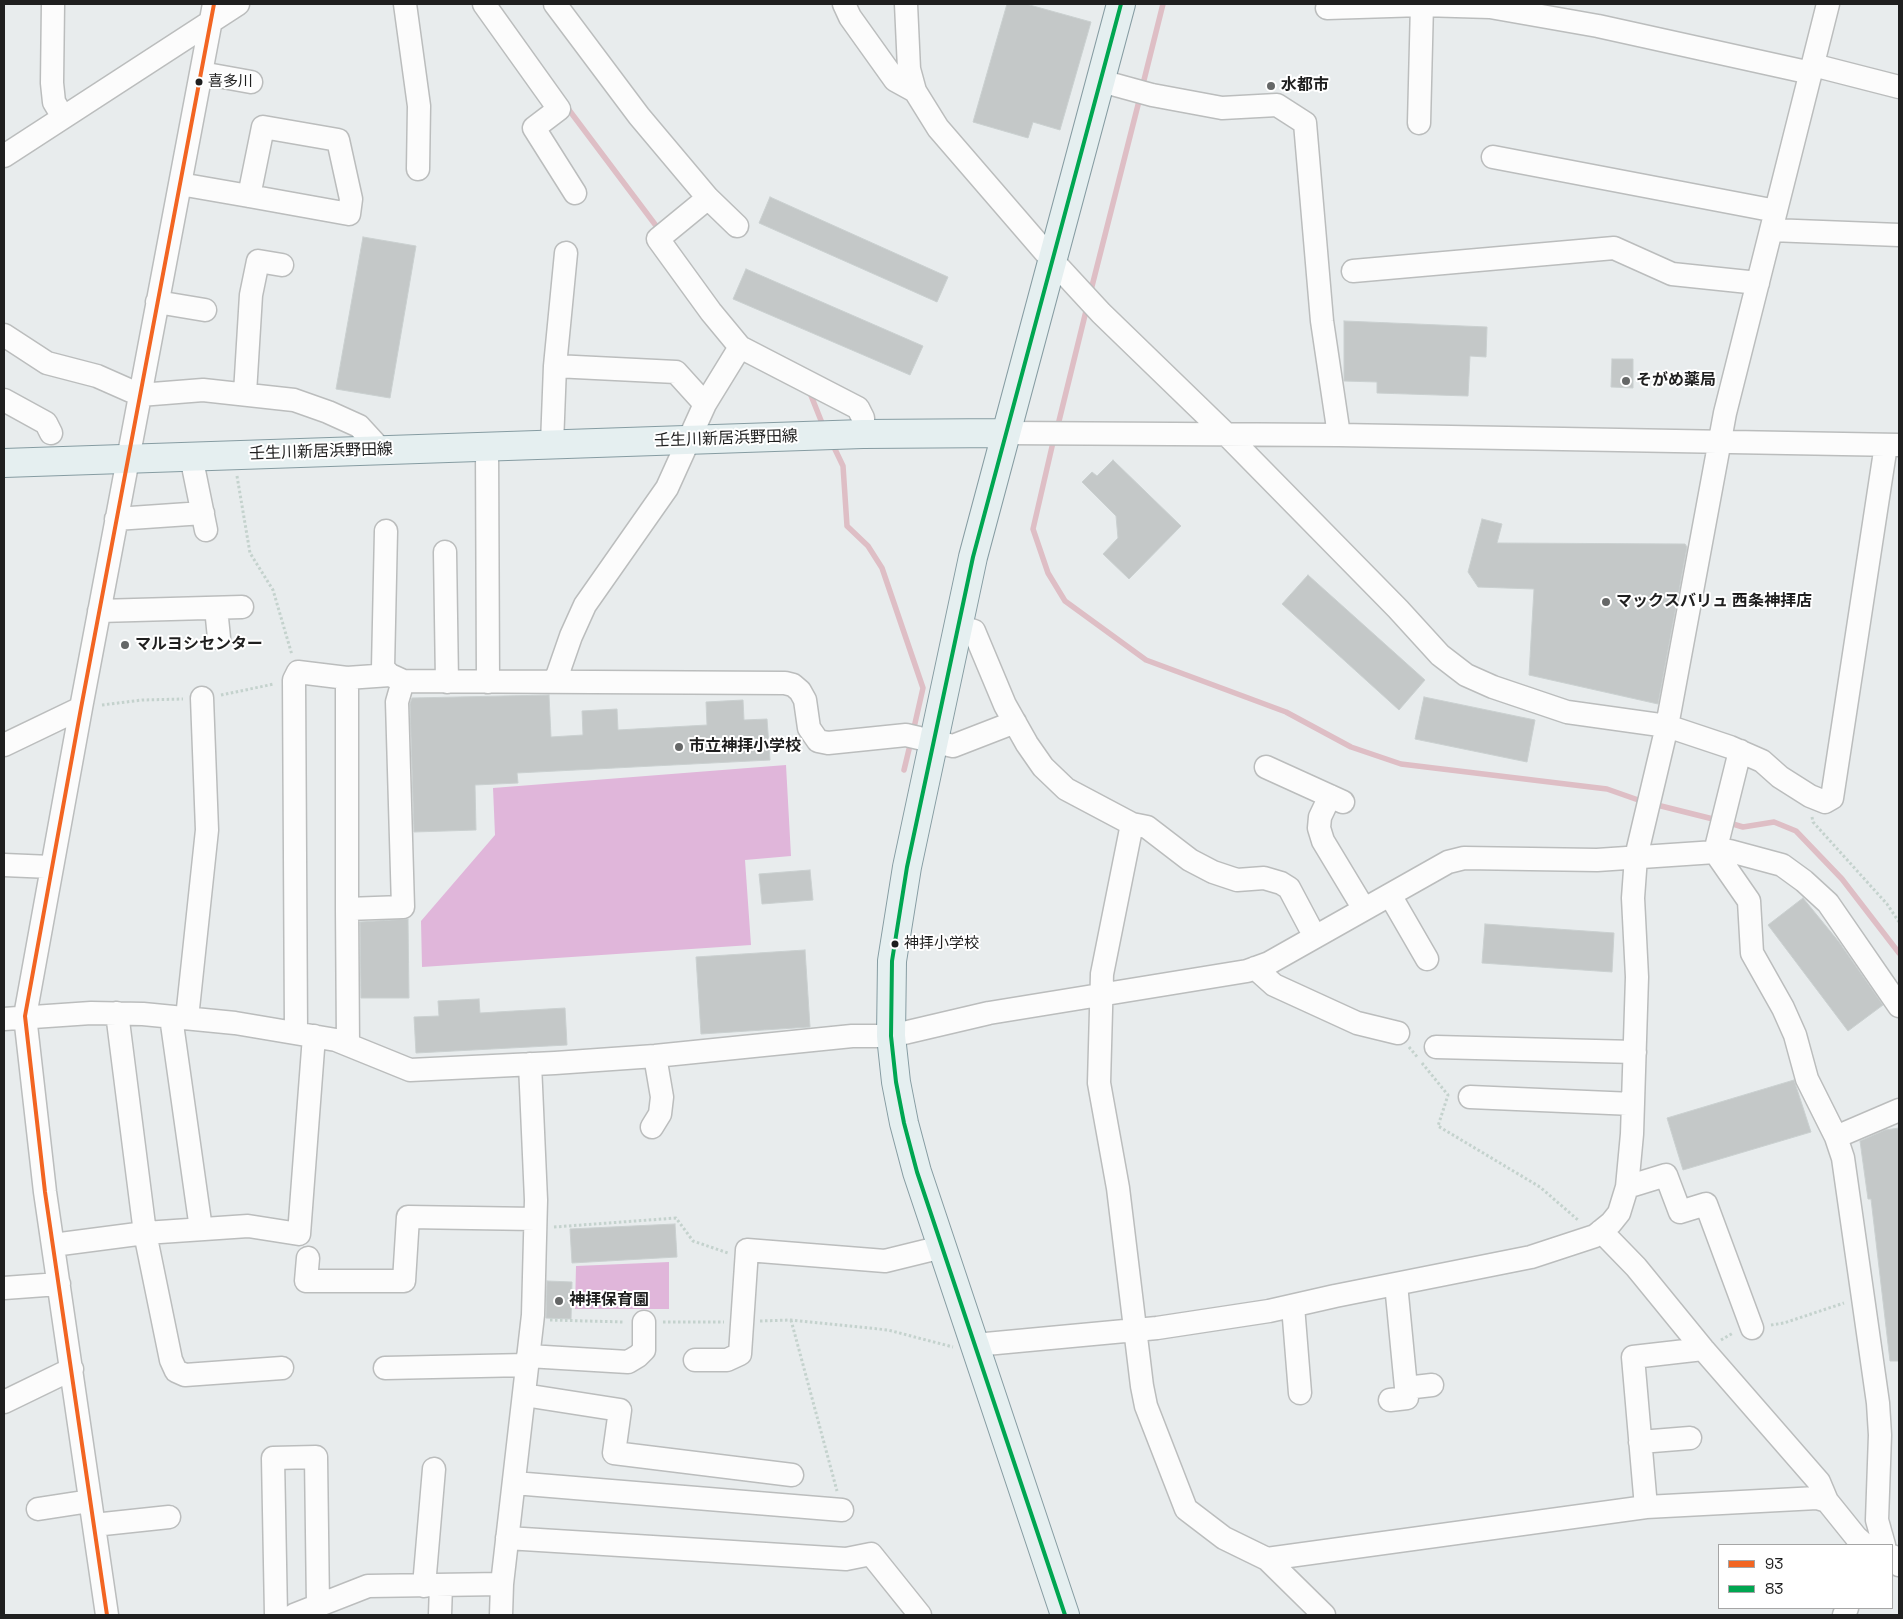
<!DOCTYPE html>
<html>
<head>
<meta charset="utf-8">
<style>
	body { margin:0 }
	#map { position:relative; width:1903px; height:1619px; overflow:hidden; background:#e8eced; font-family:"Space Grotesk",sans-serif }
	canvas { display:block }
	.frame { position:absolute; inset:0; border:5px solid #1f1f1f; pointer-events:none }
	.legend { position:absolute; left:1718px; top:1544px; width:175px; height:65px; box-sizing:border-box; background:#fff; border:1px solid #a5a5a5; margin:0; padding:6px 9px; list-style:none; font-size:15px; color:#1f1f1f }
	.legend li { display:flex; align-items:center; gap:10px; height:25px }
	.legend b { width:25px; border:1px solid #a5a5a5 }
</style>
</head>
<body>
<div id="map">
<canvas width="1903" height="1619"></canvas>
<div class="frame"></div>
<ul class="legend">
<li><b style="height:6px;background:#f26522"></b>93</li>
<li><b style="height:6px;background:#00a651"></b>83</li>
</ul>
</div>
<script>
const g = document.querySelector('canvas').getContext('2d');
g.lineJoin = 'round';
function paint(path, color) {
  g.fillStyle = color;
  g.fill(path, 'evenodd');
}
function shape(rows) {
  const path = new Path2D();
  for (const r of rows) {
    path.moveTo(r[0], r[1]);
    for (let i = 2; i < r.length; i += 2) path.lineTo(r[i], r[i + 1]);
  }
  return path;
}
function strokePath(path, color, width, dash) {
  g.strokeStyle = color;
  g.lineWidth = width;
  g.lineCap = dash ? 'butt' : 'round';
  g.setLineDash(dash || []);
  g.stroke(path);
}
function write(font, color, halo, rows, align = 'center') {
  g.font = font + ' "Space Grotesk","Noto Sans JP",sans-serif';
  g.lineWidth = 4;
  g.setLineDash([]);
  g.textBaseline = 'middle';
  g.strokeStyle = halo;
  g.fillStyle = color;
  for (const [text, x, y, turn = 0] of rows) {
    g.save();
    g.translate(x, y);
    g.rotate((+turn || 0) * Math.PI / 180);
    g.textAlign = isNaN(turn) ? turn : align;
    if (halo) g.strokeText(text, 0, 0);
    g.fillText(text, 0, 0);
    g.restore();
  }
}
const pitch = shape([
	[786,765,791,856,745,860,751,945,422,967,421,921,495,835,493,788],
	[669,1262,669,1309,575,1309,576,1266]
]);
const stream = shape([
	[1142,88,1163,4],
	[566,106,660,231],
	[1090,294,1140,97],
	[807,391,810,393,824,428],
	[1057,429,1087,307],
	[1054,438,1033,529,1048,573,1065,601,1146,660,1286,712,1351,747,1401,764,1607,789,1644,802],
	[832,443,843,466,847,526,868,546,882,568,923,688,913,732],
	[904,770,911,741],
	[1653,804,1717,820],
	[1726,822,1743,827,1774,822,1796,831,1842,879,1899,953]
]);
const building = shape([
	[1007,4,1026,4,1091,22,1060,130,1033,122,1028,138,973,122,1007,4],
	[770,197,948,277,937,302,759,223,770,197],
	[363,237,416,246,390,398,336,389,363,237],
	[746,269,923,346,910,375,733,299,746,269],
	[1344,321,1487,327,1486,357,1470,356,1468,396,1377,393,1377,382,1344,381,1344,321],
	[1612,359,1633,359,1633,388,1611,387,1612,359],
	[1113,460,1181,526,1129,579,1103,554,1118,538,1116,516,1082,482,1092,472,1097,476,1113,460],
	[1482,519,1502,524,1497,543,1685,544,1687,547,1658,704,1529,675,1534,589,1478,587,1468,572,1482,519],
	[1308,575,1425,680,1399,710,1282,604,1308,575],
	[549,695,551,737,583,735,582,711,617,709,618,730,707,725,706,702,743,700,744,720,767,719,770,760,517,773,518,783,475,785,476,830,414,832,410,704,412,698,549,695],
	[1424,697,1535,720,1527,762,1415,739,1424,697],
	[810,870,813,900,762,904,759,874,810,870],
	[1803,898,1839,942,1883,1005,1848,1031,1768,925,1803,898],
	[408,919,409,998,361,998,360,922,408,919],
	[1485,924,1614,933,1612,972,1482,963,1485,924],
	[805,950,810,1027,701,1034,696,957,805,950],
	[479,999,480,1013,565,1008,567,1045,416,1053,414,1017,439,1016,438,1001,479,999],
	[1794,1080,1811,1132,1683,1170,1667,1118,1794,1080],
	[1899,1128,1899,1361,1890,1361,1871,1199,1868,1199,1860,1141,1885,1130,1899,1128],
	[675,1224,677,1257,572,1263,570,1229,675,1224],
	[547,1281,572,1282,571,1319,546,1318,547,1281]
]);
const path = shape([
	[237,476,250,553,273,590,292,655],
	[221,695,274,684],
	[102,705,142,700,183,699],
	[1812,817,1813,822,1887,904,1899,922],
	[1409,1047,1418,1058],
	[1422,1063,1448,1095,1438,1126,1540,1187,1578,1220],
	[554,1227,676,1218,693,1241,728,1253],
	[550,1320,624,1322],
	[791,1320,837,1491],
	[760,1321,791,1320,888,1330,953,1347],
	[663,1322,724,1322],
	[1771,1325,1784,1323,1844,1303],
	[1721,1340,1733,1333]
]);
const minor = shape([
	[53,4,52,83,54,102,63,117],
	[405,4,419,106,418,169],
	[484,4,559,109,534,128,575,193],
	[555,4,639,116,708,198,737,226],
	[844,4,850,17,895,80,915,91],
	[906,4,909,69,915,91,938,128,1052,260,1101,313,1227,435,1398,609,1440,655,1466,675,1493,687,1567,712,1667,726,1730,747,1762,761,1780,777,1810,796,1825,802,1832,798,1886,445],
	[1327,8,1422,5,1490,7,1598,26,1811,73],
	[1813,65,1899,87],
	[201,73,251,82],
	[1101,81,1152,95,1222,108,1277,105,1305,123,1322,321,1339,435],
	[1419,123,1422,4],
	[4,156,238,4],
	[1493,157,1776,211],
	[180,184,249,196,349,214,351,199,338,140,263,127,249,196],
	[708,198,658,239,711,312,740,347,858,408,863,418,863,434],
	[1771,230,1899,235],
	[1353,271,1614,248,1672,274,1758,283],
	[157,302,205,310],
	[4,335,47,363,97,376,140,395,203,390,294,400,328,412,359,426,381,450],
	[555,366,676,372,705,404],
	[245,393,251,295,258,261,282,265],
	[4,400,46,423,51,433],
	[1005,433,1339,435,1899,445],
	[552,444,555,366,566,253],
	[487,447,488,682],
	[191,456,206,530],
	[116,519,203,513],
	[386,531,383,668,390,675,401,680],
	[445,552,447,682],
	[216,608,219,638],
	[99,611,242,607],
	[959,626,974,631,1005,705,1027,744,1043,767,1066,789,1132,824,1147,827,1190,860,1213,872,1237,880,1264,878,1281,883,1289,888,1315,937],
	[347,678,347,909],
	[555,682,571,636,585,605,667,488,705,404,740,347],
	[4,745,81,708],
	[1740,751,1715,852,1749,901,1752,953,1783,1008,1795,1035,1807,1079,1836,1137,1843,1158,1878,1403,1880,1435,1877,1520,1884,1545],
	[1266,767,1343,802],
	[1330,796,1320,817,1319,828,1323,841,1364,909],
	[1132,824,1102,974,1099,1083,1118,1188,1142,1386,1146,1406,1186,1509,1224,1538,1267,1559,1324,1615],
	[4,865,51,867],
	[1390,895,1427,959],
	[1255,968,1274,985,1357,1023,1398,1033],
	[117,1013,145,1233,171,1360,176,1371,185,1375,282,1368],
	[171,1017,201,1229],
	[187,1018,207,830,202,698],
	[4,1019,91,1013,143,1014,235,1023,336,1040,410,1070,555,1063,655,1056,852,1036,891,1036,989,1013,1247,971,1269,963,1448,862,1464,858,1597,860,1730,851,1782,865,1804,881,1828,903,1899,1006],
	[296,1032,294,680,298,672,347,678,390,675],
	[348,1044,347,909,403,907,397,702,403,681,785,683,793,685,800,691,805,700,809,728,818,741,828,743,906,735,953,746,1015,722],
	[1436,1047,1635,1052],
	[1470,1097,1633,1104],
	[652,1127,660,1114,662,1097,655,1056],
	[1836,1137,1899,1110],
	[1627,1187,1666,1175,1680,1212,1706,1204,1752,1328],
	[1601,1231,1636,1267,1703,1349,1819,1482,1827,1501,1856,1537,1865,1545],
	[53,1245,145,1233,248,1226,299,1234,314,1036],
	[308,1258,306,1281,404,1281,408,1217,535,1219],
	[4,1288,59,1284],
	[1293,1306,1300,1393],
	[975,1345,1157,1328,1269,1311,1335,1296,1531,1257,1595,1236,1611,1223,1619,1213,1627,1187,1632,1134,1637,977,1633,898,1636,857,1667,726,1725,413,1828,4],
	[528,1356,628,1362,638,1356,644,1350,644,1322],
	[695,1360,727,1360,740,1354,747,1250,885,1261,942,1247],
	[385,1368,527,1365],
	[1406,1388,1432,1385],
	[524,1395,620,1410,614,1453,792,1475],
	[1390,1400,1407,1398,1396,1284],
	[4,1402,72,1369],
	[1640,1442,1690,1438],
	[514,1483,842,1510],
	[1646,1507,1633,1357,1703,1349],
	[38,1509,90,1501],
	[94,1525,169,1517],
	[507,1538,846,1559,871,1554,920,1615],
	[1892,1556,1899,1565],
	[1267,1559,1646,1507,1817,1498,1827,1501],
	[424,1586,434,1469],
	[107,1615,45,1192,25,1016,81,708,214,4],
	[276,1615,273,1458,316,1457,318,1606],
	[294,1615,368,1586,502,1584],
	[440,1615,441,1585],
	[501,1615,502,1584,533,1315,536,1200,530,1064],
	[1844,1615,1847,1608]
]);
const major = shape([
	[4,463,863,434,1005,433],
	[1065,1615,917,1172,904,1123,896,1082,891,1036,892,961,907,867,973,557,1121,4]
]);
const bus1 = shape([
	[107,1615,45,1192,25,1016,81,708,214,4]
]);
const bus2 = shape([
	[1065,1615,917,1172,904,1123,896,1082,891,1036,892,961,907,867,973,557,1121,4]
]);
const markers = [
	[199,82,4.5,"#1f1f1f"],
	[1271,86,5,"#656767"],
	[1626,381,5,"#656767"],
	[1606,602,5,"#656767"],
	[125,645,5,"#656767"],
	[679,747,5,"#656767"],
	[895,944,4.5,"#1f1f1f"],
	[559,1301,5,"#656767"]
];
const busNames = [
	["喜多川",208,82],
	["神拝小学校",904,944]
];
const poiNames = [
	["水都市",1281,86],
	["そがめ薬局",1636,381],
	["マックスバリュ 西条神拝店",1616,602],
	["マルヨシセンター",135,645],
	["市立神拝小学校",689,747],
	["神拝保育園",569,1301]
];
const streetNames = [
	["壬生川新居浜野田線",726,439,-2],
	["壬生川新居浜野田線",321,452,-2]
];
paint(pitch, '#e0b6da');
strokePath(stream, '#debec5', 5.5);
paint(building, '#c4c8c8');
strokePath(building, '#cad0d0', 1);
strokePath(minor, '#bbbdbd', 25);
strokePath(major, '#869ca2', 30);
strokePath(path, '#c4d2cd', 3, [2.5, 2.5]);
strokePath(minor, '#fcfcfc', 22);
strokePath(major, '#e5eff0', 28);
strokePath(bus1, '#f26522', 4);
strokePath(bus2, '#00a651', 4);
for (const [x, y, r, color] of markers) {
  const dot = new Path2D();
  dot.arc(x, y, r, 0, 2 * Math.PI);
  g.fillStyle = color;
  g.fill(dot);
  strokePath(dot, '#fff', 2);
}
write('15px', '#1f1f1f', '#fff', busNames, 'left');
write('bold 16px', '#1f1f1f', '#fff', poiNames, 'left');
write('16px', '#1f1f1f', '#fff', streetNames);
</script>
</body>
</html>
